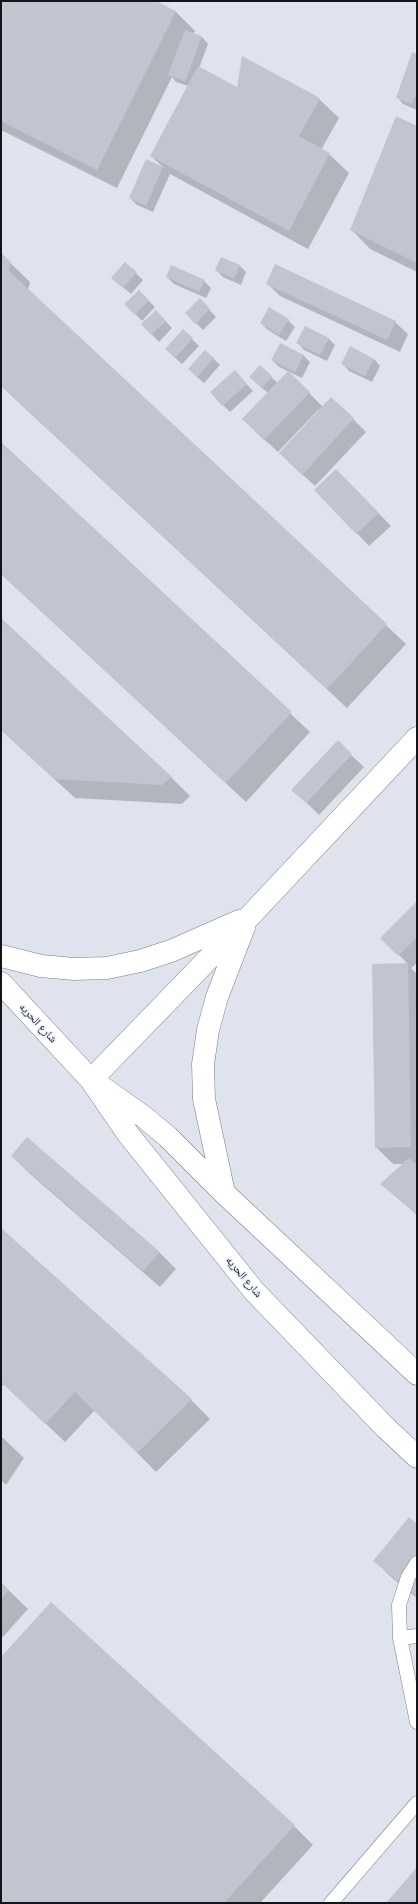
<!DOCTYPE html>
<html>
<head>
<meta charset="utf-8">
<style>
	body { margin:0 }
	#map { position:relative; width:418px; height:1904px; overflow:hidden; background:#dee3ee; font-family:Quicksand,sans-serif }
	canvas { display:block }
	.frame { position:absolute; inset:0; border:2px solid #131418; pointer-events:none }
</style>
</head>
<body>
<div id="map">
<canvas width="418" height="1904"></canvas>
<div class="frame"></div>
</div>
<script>
const g = document.querySelector('canvas').getContext('2d');
g.lineJoin = 'round';
function paint(path, color) {
  g.fillStyle = color;
  g.fill(path, 'evenodd');
}
function shape(rows) {
  const path = new Path2D();
  for (const r of rows) {
    path.moveTo(r[0], r[1]);
    for (let i = 2; i < r.length; i += 2) path.lineTo(r[i], r[i + 1]);
  }
  return path;
}
function strokePath(path, color, width, dash) {
  g.strokeStyle = color;
  g.lineWidth = width;
  g.lineCap = dash ? 'butt' : 'round';
  g.setLineDash(dash || []);
  g.stroke(path);
}
function write(font, color, halo, rows, align = 'center') {
  g.font = font + ' Quicksand,"Noto Naskh Arabic",sans-serif';
  g.lineWidth = 3;
  g.setLineDash([]);
  g.textBaseline = 'middle';
  g.strokeStyle = halo;
  g.fillStyle = color;
  for (const [text, x, y, turn = 0] of rows) {
    g.save();
    g.translate(x, y);
    g.rotate((+turn || 0) * Math.PI / 180);
    g.textAlign = isNaN(turn) ? turn : align;
    if (halo) g.strokeText(text, 0, 0);
    g.fillText(text, 0, 0);
    g.restore();
  }
}
const shadow = shape([
	[1,1,154,1,176,12,195,31,193,34,202,37,208,44,199,68,237,88,319,99,339,118,321,150,329,154,349,173,308,249,170,174,153,212,137,205,130,198,146,160,164,168,151,156,188,86,176,82,172,77,117,188,1,130],
	[417,55,417,110,403,104,397,97],
	[417,128,417,272,370,249,351,229],
	[1,254,30,282,28,290,406,644,347,708,1,386],
	[125,263,143,280,131,294,119,284],
	[240,266,246,272,241,285,223,277,216,270],
	[167,277,204,281,211,288,206,298,174,284],
	[267,283,395,322,408,334,400,352,280,296],
	[139,291,155,307,142,321,126,304],
	[200,300,216,317,203,330,186,313],
	[156,311,172,328,159,342,142,324],
	[288,320,295,327,286,341,268,330,261,323],
	[183,330,199,346,182,364,173,356],
	[328,338,335,345,327,361,304,350,298,343],
	[303,355,310,362,302,378,279,367,272,360],
	[213,358,220,365,204,383,196,376],
	[374,359,380,366,372,382,349,371,343,364],
	[288,372,323,407,353,419,366,432,315,486,293,466,320,410,319,409,278,452,256,432,268,393,257,384,271,377,278,383],
	[241,378,253,391,230,412,223,405],
	[1,443,310,732,246,802,1,574],
	[349,483,391,526,369,546,316,490],
	[1,620,171,777,190,796,182,804,75,798,1,730],
	[351,755,364,767,319,815,306,802],
	[417,902,417,963,411,968,417,974,417,1164,414,1164,417,1166,417,1215,381,1184,403,1164,393,1164,376,1147,373,965,408,964,382,938],
	[12,1156,159,1252,176,1269,160,1287,29,1173],
	[1,1231,191,1400,210,1419,156,1472,95,1410,65,1442,4,1384,1,1387],
	[1,1436,24,1458,6,1485,1,1480],
	[417,1525,417,1598,391,1577,374,1560],
	[1,1583,28,1609,1,1639],
	[1,1658,294,1826,313,1845,260,1903,1,1903]
]);
const building = shape([
	[1,1,156,1,176,11,97,170,1,121],
	[185,30,202,36,185,81,168,75],
	[412,52,417,54,417,92,412,104,396,98],
	[242,56,320,98,299,136,330,153,289,231,150,156,198,66,237,87],
	[396,116,417,126,417,263,350,230],
	[146,159,163,167,146,206,129,198],
	[1,253,11,262,9,271,387,624,327,689,1,386],
	[221,257,240,265,234,279,215,270],
	[125,262,137,272,123,288,111,278],
	[275,264,396,321,387,340,266,284],
	[171,265,205,280,199,292,166,277],
	[139,290,149,300,135,315,124,304],
	[200,298,210,309,195,324,185,313],
	[269,307,289,319,279,335,260,323],
	[156,310,166,321,151,335,141,324],
	[305,326,329,338,320,355,296,343],
	[183,329,193,338,175,358,165,349],
	[280,343,304,355,295,372,271,360],
	[350,346,374,359,365,376,341,364],
	[205,350,214,358,197,377,188,369],
	[260,365,272,376,262,388,249,377],
	[235,370,247,384,222,406,210,392],
	[288,371,310,392,264,440,242,419],
	[331,397,354,418,302,475,279,453],
	[1,442,292,712,226,783,1,574],
	[336,469,379,513,356,534,314,490],
	[1,618,172,777,162,785,54,779,1,730],
	[338,740,352,754,306,803,291,790],
	[417,901,417,937,398,956,380,938],
	[408,963,411,1147,375,1148,372,964],
	[27,1137,160,1252,143,1271,11,1156],
	[409,1158,417,1165,417,1214,380,1184],
	[1,1228,192,1399,137,1453,75,1392,45,1424,1,1382],
	[409,1517,417,1524,417,1596,373,1561],
	[1,1582,9,1590,1,1599],
	[51,1602,295,1825,224,1903,1,1903,1,1657],
	[417,1867,417,1903,386,1903]
]);
const lane = shape([
	[417,1563,408,1577,399,1605,400,1638,417,1722],
	[400,1638,417,1636],
	[331,1903,417,1803]
]);
const street = shape([
	[1,956,41,966,74,969,107,968,140,961,171,951,239,921],
	[1,983,91,1080,128,1134,254,1291,385,1427,417,1457],
	[91,1080,248,918,417,738],
	[99,1085,144,1117,168,1137,224,1193,417,1374],
	[224,1193,204,1099,203,1064,208,1030,217,997,244,927]
]);
const streetNames = [
	["شارع الحريه",38,1023,47],
	["شارع الحريه",244,1277,50]
];
paint(shadow, '#0003');
paint(building, '#c0c5d0');
strokePath(lane, '#797e88', 15);
strokePath(street, '#797e88', 23);
strokePath(lane, '#fff', 14);
strokePath(street, '#fff', 22);
write('11px', '#131418', '#ecf0fc', streetNames);
</script>
</body>
</html>
